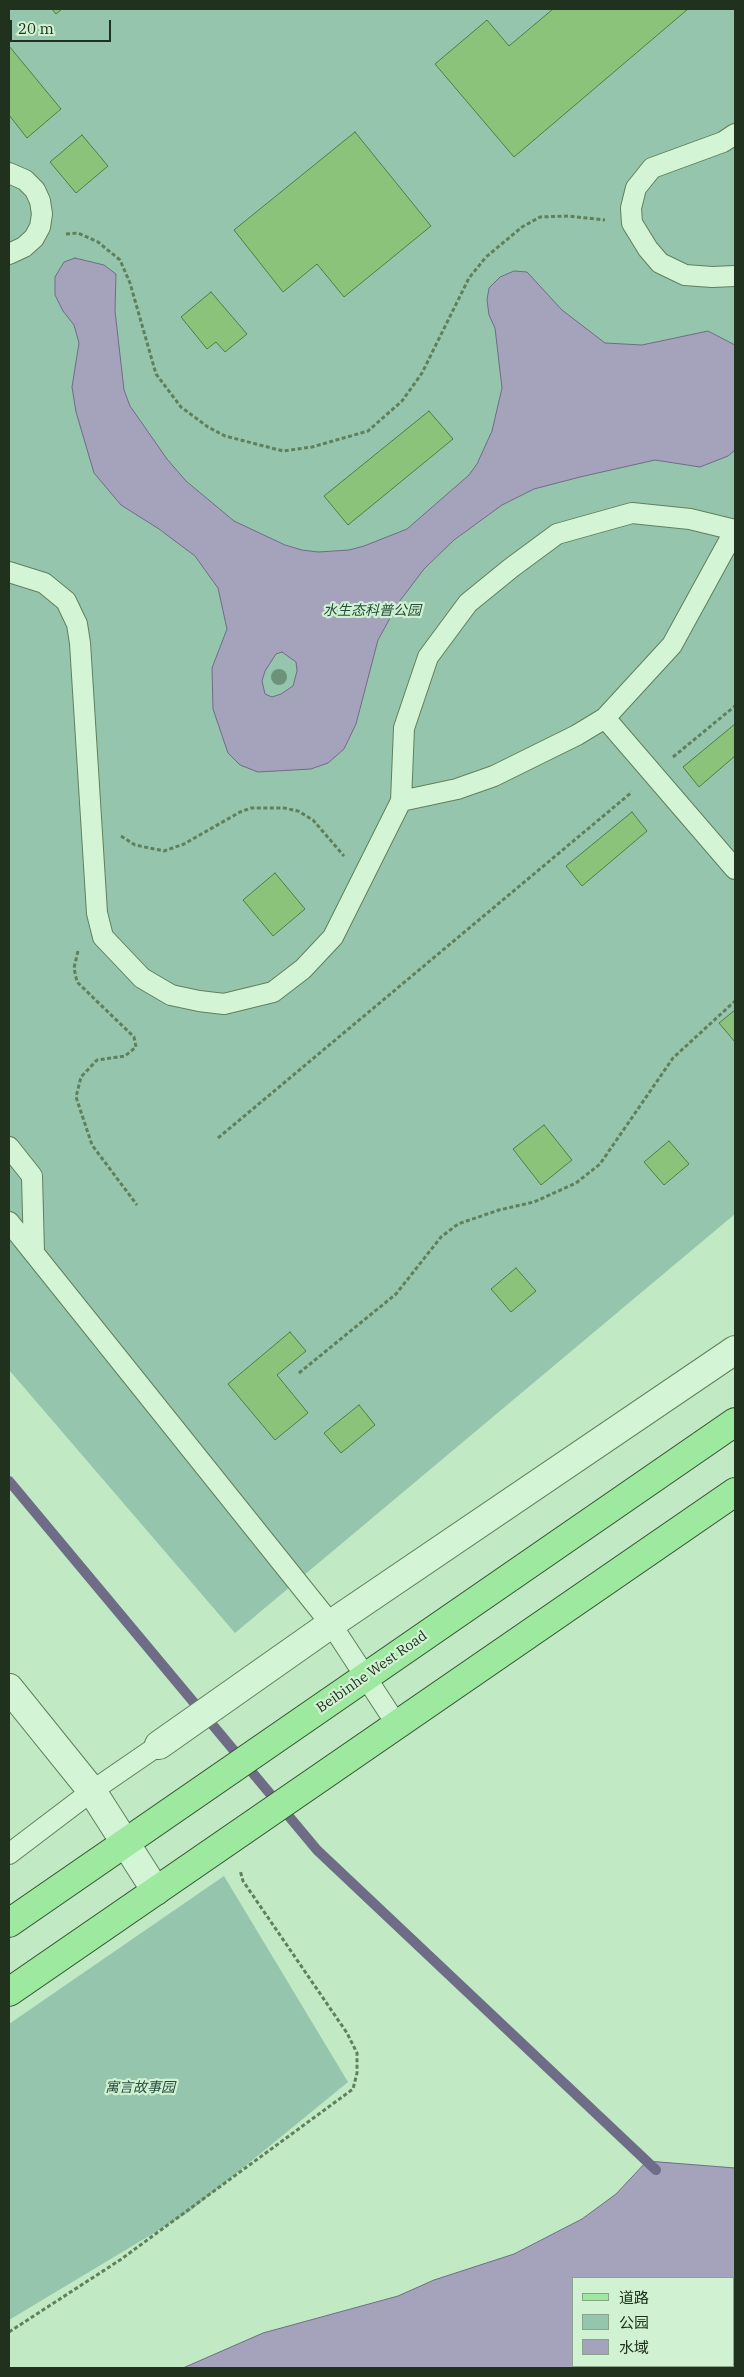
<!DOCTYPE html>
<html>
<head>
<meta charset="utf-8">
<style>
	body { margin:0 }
	#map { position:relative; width:744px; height:2377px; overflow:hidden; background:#c1e9c3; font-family:"IBM Plex Serif","Noto Sans SC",serif }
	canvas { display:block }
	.frame { position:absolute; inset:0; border:10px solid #20311d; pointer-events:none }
	.legend { position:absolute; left:572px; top:2277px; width:162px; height:90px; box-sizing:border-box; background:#d0f1d2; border:1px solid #8aa48a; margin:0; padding:6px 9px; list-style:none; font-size:15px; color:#20311d }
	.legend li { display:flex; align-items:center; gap:10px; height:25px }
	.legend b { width:25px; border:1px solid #8aa48a }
	.scale { position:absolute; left:10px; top:20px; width:101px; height:22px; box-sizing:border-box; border:2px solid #20311d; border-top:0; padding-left:6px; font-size:15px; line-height:18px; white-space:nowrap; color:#20311d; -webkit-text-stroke:4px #d0f1d2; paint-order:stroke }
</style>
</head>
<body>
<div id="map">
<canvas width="744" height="2377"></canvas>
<div class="frame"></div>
<ul class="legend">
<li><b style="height:6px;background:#9ce99f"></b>道路</li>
<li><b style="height:14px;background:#96c5ad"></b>公园</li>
<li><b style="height:14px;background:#a5a3bb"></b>水域</li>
</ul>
<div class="scale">20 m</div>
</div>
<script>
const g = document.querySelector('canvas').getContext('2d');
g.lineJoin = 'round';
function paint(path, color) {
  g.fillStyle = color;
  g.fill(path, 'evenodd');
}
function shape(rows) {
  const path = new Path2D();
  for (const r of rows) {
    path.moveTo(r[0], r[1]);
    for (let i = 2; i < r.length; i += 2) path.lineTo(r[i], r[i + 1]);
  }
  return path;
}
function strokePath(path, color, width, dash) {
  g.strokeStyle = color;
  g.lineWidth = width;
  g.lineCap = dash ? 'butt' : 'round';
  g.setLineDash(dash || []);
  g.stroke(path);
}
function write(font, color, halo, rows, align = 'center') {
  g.font = font + ' "IBM Plex Serif","Noto Sans SC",serif';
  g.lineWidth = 4.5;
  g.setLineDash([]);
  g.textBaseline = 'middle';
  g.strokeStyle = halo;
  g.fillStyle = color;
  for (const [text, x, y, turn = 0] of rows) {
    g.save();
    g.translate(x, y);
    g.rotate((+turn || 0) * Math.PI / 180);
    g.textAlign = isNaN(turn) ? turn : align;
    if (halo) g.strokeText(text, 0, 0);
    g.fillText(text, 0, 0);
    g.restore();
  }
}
const green = shape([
	[9,9,735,9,735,1214,235,1633,9,1370],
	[224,1876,348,2082,189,2212,9,2320,9,2024]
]);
const water = shape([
	[75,258,104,265,116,274,115,311,124,390,130,406,167,459,186,481,234,521,285,545,302,550,318,552,349,550,364,546,407,529,469,475,477,464,492,431,502,388,495,328,489,315,487,300,489,288,500,277,514,271,527,272,562,310,605,343,642,345,708,331,735,345,735,450,728,456,700,467,655,460,580,477,534,489,502,505,454,540,424,569,399,602,378,640,356,724,344,749,328,763,311,769,258,772,240,765,228,753,213,709,212,668,227,629,218,588,195,556,159,529,121,505,94,473,76,412,72,387,79,343,74,325,63,311,55,295,55,277,64,262,75,258],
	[282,652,296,662,297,671,293,686,281,694,272,697,265,694,262,681,265,671,276,654,282,652],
	[647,2161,735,2168,735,2368,183,2368,263,2333,398,2296,434,2280,514,2254,582,2219,616,2194,647,2161],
	[573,2278,733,2278,733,2366,573,2366,573,2278]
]);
const stream = shape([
	[9,1481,317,1850,656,2170]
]);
const building = shape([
	[52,9,62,9,56,14,52,9],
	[553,9,688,9,514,157,435,64,487,20,509,46,553,9],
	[9,46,61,109,27,138,9,115,9,46],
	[355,132,431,226,344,297,317,264,283,292,234,230,355,132],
	[82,135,108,166,76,193,50,162,82,135],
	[211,292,247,334,225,352,216,342,207,349,181,317,211,292],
	[429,411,453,439,348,525,324,496,429,411],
	[735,724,735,756,699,787,683,767,735,724],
	[632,812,647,831,582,886,566,866,632,812],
	[275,873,305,909,273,936,243,900,275,873],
	[735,1010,735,1042,719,1023,735,1010],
	[544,1125,572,1160,541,1185,513,1149,544,1125],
	[669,1141,689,1164,664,1185,644,1162,669,1141],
	[516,1268,536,1291,511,1312,491,1289,516,1268],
	[290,1332,306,1351,277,1375,308,1413,275,1440,228,1384,290,1332],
	[359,1405,375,1425,341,1453,324,1433,359,1405]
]);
const path = shape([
	[66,234,78,233,98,242,120,260,130,283,156,374,181,407,208,427,225,436,283,451,312,447,368,431,402,401,422,373,469,278,486,257,522,227,540,217,568,216,605,220],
	[673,757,735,706],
	[121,836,135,845,164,851,184,844,240,812,251,808,284,808,298,811,313,820,344,856],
	[78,951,74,968,77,982,134,1037,136,1047,125,1056,97,1060,81,1077,76,1097,92,1145,137,1205],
	[218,1138,632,792],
	[299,1373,396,1294,441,1237,458,1224,499,1210,534,1202,576,1183,600,1164,673,1058,735,1001],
	[9,2332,120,2260,353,2089,357,2073,357,2053,347,2033,243,1881,240,1870]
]);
const service = shape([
	[735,134,723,142,652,168,636,188,631,208,632,223,648,249,660,263,685,275,712,277,735,276],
	[9,173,25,180,35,190,40,201,42,214,40,227,34,238,24,247,9,254],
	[9,572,44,583,66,601,77,624,80,643,97,913,103,937,142,978,171,995,199,1001,224,1004,273,992,303,969,333,937,401,801,404,728,428,657,468,603,511,568,557,534,632,513,690,519,735,530],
	[605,718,735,869],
	[401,801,457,789,494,776,577,735,605,718,672,645,735,530],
	[9,1147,32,1176,34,1253],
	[9,1222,331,1624,397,1725],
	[9,1854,92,1791,159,1745]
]);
const minor = shape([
	[9,1688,92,1791,156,1891],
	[159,1745,331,1624,735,1350]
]);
const primary = shape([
	[9,1923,735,1422],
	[9,1992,735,1492]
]);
const trees = [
	[279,677]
];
const parkNames = [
	["水生态科普公园",372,611],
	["寓言故事园",140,2088]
];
const streetNames = [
	["Beibinhe West Road",372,1672,-35]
];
paint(green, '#96c5ad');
paint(water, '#a5a3bb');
strokePath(water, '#6f6c88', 1);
strokePath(stream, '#6f6c88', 10);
paint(building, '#8bc37a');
strokePath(building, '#517d43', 1);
strokePath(service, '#5f805a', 22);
strokePath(minor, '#5f805a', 30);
strokePath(primary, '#344e2e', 30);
strokePath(path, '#5f805a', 3, [4, 2.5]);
strokePath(service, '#d3f5d5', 20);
strokePath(minor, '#d3f5d5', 28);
strokePath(primary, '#9ce99f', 28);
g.fillStyle = '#6c9379';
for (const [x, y] of trees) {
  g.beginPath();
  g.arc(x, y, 8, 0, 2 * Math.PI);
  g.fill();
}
write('italic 14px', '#264c3d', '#d0f1d2', parkNames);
write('14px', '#20311d', '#d0f1d2', streetNames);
</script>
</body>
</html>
